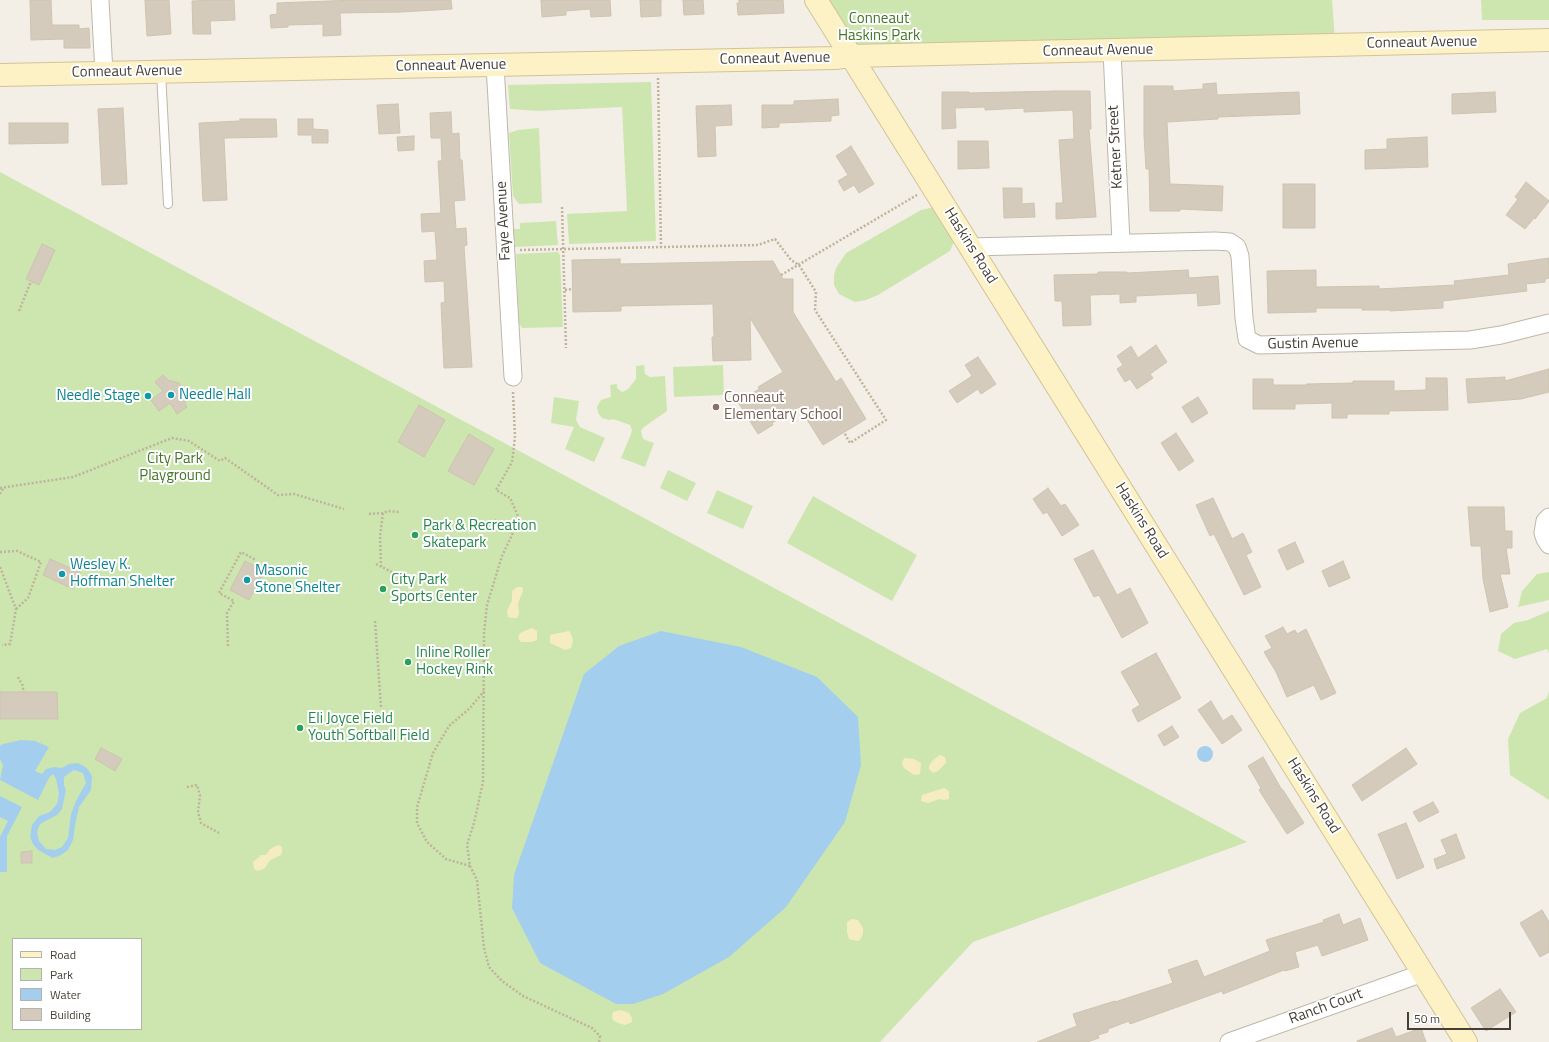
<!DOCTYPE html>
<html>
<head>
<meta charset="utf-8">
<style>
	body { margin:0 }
	#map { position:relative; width:1549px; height:1042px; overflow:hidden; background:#f3efe6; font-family:"Titillium Web",sans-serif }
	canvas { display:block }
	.legend { position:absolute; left:12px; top:938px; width:130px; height:92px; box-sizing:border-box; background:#fff; border:1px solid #b5b2af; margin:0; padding:5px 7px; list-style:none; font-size:12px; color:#453f36 }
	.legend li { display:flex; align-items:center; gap:8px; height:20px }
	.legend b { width:20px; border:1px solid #b5b2af }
	.scale { position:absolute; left:1407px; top:1012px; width:104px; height:18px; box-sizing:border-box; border:2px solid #453f36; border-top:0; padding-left:5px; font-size:12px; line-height:14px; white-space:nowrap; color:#453f36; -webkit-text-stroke:3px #fff; paint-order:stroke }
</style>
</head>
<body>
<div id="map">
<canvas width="1549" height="1042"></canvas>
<ul class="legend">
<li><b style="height:5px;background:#fdf1c6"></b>Road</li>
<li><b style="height:11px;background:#cde6b0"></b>Park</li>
<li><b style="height:11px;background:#a4ceee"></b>Water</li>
<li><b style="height:11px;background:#d4cbbc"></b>Building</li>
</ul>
<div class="scale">50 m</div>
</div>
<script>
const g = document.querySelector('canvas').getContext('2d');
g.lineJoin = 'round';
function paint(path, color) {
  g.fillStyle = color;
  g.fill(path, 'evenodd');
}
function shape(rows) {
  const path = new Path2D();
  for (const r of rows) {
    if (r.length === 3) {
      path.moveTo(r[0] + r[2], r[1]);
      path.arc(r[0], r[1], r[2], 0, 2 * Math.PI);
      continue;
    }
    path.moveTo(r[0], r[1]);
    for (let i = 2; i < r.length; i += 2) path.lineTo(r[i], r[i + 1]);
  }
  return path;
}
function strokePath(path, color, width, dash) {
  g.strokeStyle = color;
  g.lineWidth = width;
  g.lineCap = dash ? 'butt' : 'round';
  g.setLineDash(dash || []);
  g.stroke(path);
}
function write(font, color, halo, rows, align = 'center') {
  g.font = font + ' "Titillium Web",sans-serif';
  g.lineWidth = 4;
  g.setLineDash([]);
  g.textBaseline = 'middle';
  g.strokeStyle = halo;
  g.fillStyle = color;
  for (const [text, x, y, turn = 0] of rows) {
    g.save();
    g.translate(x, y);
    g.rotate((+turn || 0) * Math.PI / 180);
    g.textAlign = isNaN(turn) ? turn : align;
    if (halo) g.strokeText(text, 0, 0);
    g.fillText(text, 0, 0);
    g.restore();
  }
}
const green = shape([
	[816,0,1332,0,1335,40,851,56],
	[1481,0,1549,0,1549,20,1482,20],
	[651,82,656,241,569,244,567,214,627,211,622,107,538,111,510,109,508,85],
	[539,128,542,203,519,204,513,196,509,133,518,130],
	[0,172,1247,842,973,942,880,1042,0,1042],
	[13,939,141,939,141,1029,13,1029],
	[935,207,955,239,950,251,878,295,866,300,855,302,839,294,834,285,834,275,836,268,846,253,921,210],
	[556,221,558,245,515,247,513,229,520,229,520,223],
	[558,252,560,255,563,327,522,328,519,323,516,254],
	[644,365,645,374,650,377,665,376,667,411,644,427,641,431,643,439,654,443,645,467,621,458,631,434,632,430,630,425,613,419,609,420,602,418,598,413,597,407,601,400,611,397,610,385,617,384,617,388,622,392,628,389,636,379,636,366],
	[723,365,724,395,674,397,673,367],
	[554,397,579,401,576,420,580,427,605,438,594,462,565,449,574,427,551,423],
	[668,470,696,483,687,501,660,488],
	[717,490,753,506,743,529,707,513],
	[813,496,917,555,892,601,787,543],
	[1549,572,1549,600,1518,607,1522,591,1537,574],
	[1549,611,1549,653,1547,649,1515,659,1498,651,1501,634,1514,623,1528,620],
	[1549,691,1549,800,1510,775,1508,739,1520,713,1547,698]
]);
const sand = shape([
	[517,587,522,587,523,591,518,603,519,614,517,618,512,618,508,617,507,610,512,601,512,591],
	[532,628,537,631,537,640,531,642,521,642,518,638,520,633],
	[569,631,571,634,573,641,571,648,565,650,550,643,550,635],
	[940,755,945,757,946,763,938,771,933,773,929,769,929,766,933,760],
	[904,758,914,759,921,763,920,774,914,775,904,768,902,764],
	[944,788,949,791,949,799,943,800,939,799,928,803,921,801,922,795],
	[278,845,282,847,282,851,281,855,270,860,265,868,261,870,257,871,254,869,253,862,259,857,261,855,266,855,270,849],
	[852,919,858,920,863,928,863,934,860,940,857,941,849,939,847,932,847,922],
	[621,1010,629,1013,632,1018,632,1022,625,1025,618,1023,613,1020,612,1017,613,1012]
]);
const water = shape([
	[661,631,741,647,817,677,858,717,861,765,845,822,786,907,729,957,663,994,633,1004,616,1004,540,963,512,908,514,875,584,674,619,646],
	[21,740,35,741,49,747,35,771,42,774,46,769,54,767,62,768,69,764,78,763,87,768,92,776,91,790,79,807,75,825,73,840,68,850,61,855,53,858,38,850,33,844,30,837,32,825,39,816,50,812,57,804,59,794,56,779,53,774,49,778,38,800,0,780,3,765,0,759,0,746,3,744],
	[74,770,83,773,86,783,76,801,71,814,68,838,62,847,55,850,46,849,39,841,37,832,40,824,57,815,62,809,66,790,64,785,64,777],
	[1205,754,8],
	[0,796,22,807,7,836,7,872,0,872,0,837,8,821,0,817]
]);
const building = shape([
	[30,0,51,0,52,25,79,25,79,29,89,28,90,48,64,48,64,39,31,40,30,0],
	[145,0,169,0,171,34,147,36,145,0],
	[213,0,234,0,235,20,210,21,211,34,193,34,192,1,213,0],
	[355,0,451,0,452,9,402,12,340,13,341,35,323,36,323,24,288,25,288,27,271,28,270,15,277,14,277,3,355,0],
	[541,0,610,0,611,16,591,17,590,9,566,11,566,15,542,17,541,0],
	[640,0,661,0,661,16,641,17,640,0],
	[683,0,703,0,704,14,684,15,683,0],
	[739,0,783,0,784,13,738,15,737,3,739,3,739,0],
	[1216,83,1217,95,1299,92,1300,114,1218,117,1218,119,1167,122,1170,184,1223,186,1222,211,1180,209,1180,211,1150,211,1149,169,1146,169,1144,135,1144,86,1173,86,1173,91,1203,89,1203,84,1216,83],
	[1056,91,1090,91,1091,129,1089,129,1096,217,1056,219,1056,203,1063,203,1059,140,1074,139,1073,110,1024,112,1024,108,985,110,985,107,955,108,956,128,942,129,942,92,969,92,969,93,1056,91],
	[1495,92,1496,112,1452,114,1452,94,1495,92],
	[838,99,839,115,831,116,831,121,779,123,779,127,762,128,762,105,794,105,794,101,838,99],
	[398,104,400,133,379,134,377,105,398,104],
	[731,105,732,125,715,126,716,156,698,157,696,106,731,105],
	[123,108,127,184,102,185,98,109,123,108],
	[451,112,452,134,459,133,460,160,462,160,465,200,454,201,456,229,466,228,467,245,464,246,472,367,444,368,441,303,445,302,444,281,425,282,424,261,437,260,435,231,422,232,421,214,441,213,438,161,442,161,441,138,431,138,430,113,451,112],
	[240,119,276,119,277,137,224,138,227,200,203,201,199,123,240,121,240,119],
	[298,119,313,119,313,129,328,130,328,143,312,143,312,135,298,135,298,119],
	[9,123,68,123,68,143,9,144,9,123],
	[414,136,414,150,398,151,397,137,414,136],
	[1427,137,1428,167,1365,169,1365,150,1387,149,1387,139,1427,137],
	[958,141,988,141,989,168,958,169,958,141],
	[851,146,874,184,859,193,854,185,844,191,838,181,848,175,836,156,851,146],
	[1526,182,1549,201,1535,219,1534,218,1525,229,1506,215,1518,199,1515,197,1526,182],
	[1283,184,1315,184,1315,228,1283,228,1283,184],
	[1003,188,1022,188,1022,204,1034,203,1035,217,1004,218,1003,188],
	[42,244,55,250,39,285,26,279,42,244],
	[1549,258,1549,278,1545,279,1545,282,1526,284,1527,291,1443,301,1443,308,1390,311,1390,310,1362,310,1362,308,1316,308,1316,312,1268,313,1267,271,1316,270,1316,287,1379,286,1379,289,1455,285,1454,281,1509,275,1508,264,1549,258],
	[620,259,620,264,773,261,783,279,793,279,793,312,836,382,841,378,866,419,823,445,799,407,772,423,773,425,758,434,738,402,759,389,758,387,783,372,750,318,751,360,713,361,712,337,714,337,713,304,621,306,621,311,573,312,572,260,620,259],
	[1188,270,1189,278,1218,276,1220,304,1198,306,1197,293,1136,296,1136,302,1120,303,1120,294,1090,295,1091,325,1063,326,1062,301,1055,301,1054,275,1098,274,1098,272,1127,272,1127,273,1188,270],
	[1156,345,1167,362,1150,374,1153,378,1137,389,1130,379,1125,382,1117,369,1123,365,1117,356,1131,346,1138,358,1156,345],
	[978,357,996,384,981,394,978,389,957,403,949,391,972,376,965,365,978,357],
	[1549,369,1549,392,1521,399,1468,403,1466,379,1505,377,1505,381,1549,369],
	[163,375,168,380,179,383,186,393,185,404,187,407,177,414,170,403,159,411,151,400,163,391,155,382,163,375],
	[1426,378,1447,378,1448,410,1389,411,1389,414,1347,414,1347,418,1332,418,1332,403,1295,404,1295,409,1253,409,1253,379,1273,379,1273,385,1306,385,1306,384,1353,383,1353,381,1394,381,1394,391,1426,390,1426,378],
	[1198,397,1208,413,1192,423,1182,407,1198,397],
	[419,405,445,420,424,457,398,442,419,405],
	[1176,433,1194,461,1179,471,1161,443,1176,433],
	[469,434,494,449,474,485,448,471,469,434],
	[1048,488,1061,506,1065,504,1079,525,1062,536,1047,512,1043,514,1033,499,1048,488],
	[1213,498,1232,539,1243,533,1252,552,1246,555,1261,587,1244,595,1214,534,1210,536,1196,505,1213,498],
	[1468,507,1504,507,1505,531,1512,531,1512,548,1506,548,1510,574,1500,574,1508,607,1490,612,1483,579,1481,546,1471,546,1468,507],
	[1295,542,1304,562,1287,570,1278,550,1295,542],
	[1093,550,1117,595,1130,588,1148,623,1122,638,1099,595,1094,597,1074,559,1093,550],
	[50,559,81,573,73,589,43,575,50,559],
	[245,561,265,571,249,600,230,590,245,561],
	[1343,561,1350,578,1329,587,1322,571,1343,561],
	[1283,627,1287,634,1295,630,1297,634,1306,629,1336,693,1321,700,1314,685,1287,697,1276,672,1264,652,1272,648,1265,636,1283,627],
	[1156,653,1181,698,1138,722,1132,710,1140,705,1121,672,1156,653],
	[0,692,57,692,58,719,0,719,0,692],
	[1211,701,1223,721,1232,715,1242,730,1222,744,1198,710,1211,701],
	[1172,726,1179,737,1164,746,1158,735,1172,726],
	[101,748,122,759,115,771,95,759,101,748],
	[1406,748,1417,764,1362,801,1352,785,1406,748],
	[1263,757,1282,790,1283,790,1304,823,1287,834,1259,790,1261,788,1248,766,1263,757],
	[1433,802,1439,812,1419,822,1413,812,1433,802],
	[1406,823,1424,867,1397,879,1378,834,1406,823],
	[1456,834,1465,858,1437,869,1434,859,1447,854,1441,840,1456,834],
	[32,851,32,863,21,863,21,852,32,851],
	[1542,910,1549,922,1549,952,1540,957,1520,923,1542,910],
	[1339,914,1343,925,1360,918,1368,940,1322,956,1318,945,1295,952,1299,967,1285,971,1284,970,1223,994,1222,991,1130,1024,1129,1021,1108,1029,1108,1032,1098,1035,1099,1038,1087,1042,1037,1042,1077,1026,1073,1014,1115,1001,1115,1002,1173,983,1168,970,1197,960,1204,977,1270,951,1266,940,1324,922,1323,920,1339,914],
	[1500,989,1516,1012,1486,1031,1471,1008,1500,989],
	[1392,1028,1396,1037,1421,1028,1426,1042,1357,1042,1357,1041,1392,1028]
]);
const path = shape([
	[658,78,661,247],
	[562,207,566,348],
	[520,250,758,245,775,239,791,260,799,265,816,292,815,310,886,420,850,443,844,432],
	[781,275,917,195],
	[565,290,572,289],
	[19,311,31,281],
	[513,392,515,437,512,462,496,490,510,498,518,516,512,535,502,556,487,605,484,633,483,782,474,823,467,845,470,866,477,880,484,948,489,967,502,981,523,996,592,1028,600,1036,599,1042],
	[0,488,73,477,172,438,189,441,220,461,225,458,278,495,294,494,344,509],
	[0,494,4,487],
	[369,514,383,513,388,511,399,512],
	[495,520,502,523,515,524],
	[0,552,17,551,41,562,28,598,16,609],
	[376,564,414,583],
	[0,567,16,609,10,644,2,645],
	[381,567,380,536,383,513],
	[375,621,381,707],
	[228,646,227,613,234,601,219,593,241,552,256,560],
	[18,677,23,686,23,692],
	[187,787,197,785,200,795,198,812,201,823,219,833],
	[470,866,446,859,427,842,417,823,417,807,433,753,449,726,470,708,484,691]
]);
const lane = shape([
	[161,72,168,204]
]);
const street = shape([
	[100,0,104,73],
	[1112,51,1121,242],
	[495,65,513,377],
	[970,247,1215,241,1230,242,1237,247,1240,256,1244,318,1247,339,1259,345,1470,340,1501,335,1549,323],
	[1549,517,1545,521,1543,533,1545,539,1549,545],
	[1229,1042,1423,973]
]);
const secondary = shape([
	[816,0,1466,1042],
	[0,75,835,58,851,56,1549,40]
]);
const markers = [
	[171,395,4,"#0f9aa8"],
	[148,396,4,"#0f9aa8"],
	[716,407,4,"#8d6e63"],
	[415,535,4,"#2e9e5b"],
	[62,574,4,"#0f9aa8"],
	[247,580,4,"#0f9aa8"],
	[383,589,4,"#2e9e5b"],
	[408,662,4,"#2e9e5b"],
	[300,728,4,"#2e9e5b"]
];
const parkNames = [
	["Conneaut",879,19],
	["Haskins Park",879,36],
	["City Park",175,459],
	["Playground",175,476]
];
const streetNames = [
	["Conneaut Avenue",1422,43,-1],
	["Conneaut Avenue",1098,51,-1],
	["Conneaut Avenue",775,59,-1],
	["Conneaut Avenue",451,66,-1],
	["Conneaut Avenue",127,72,-1],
	["Ketner Street",1116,147,-93],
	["Faye Avenue",504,221,-93],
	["Haskins Road",970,246,58],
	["Gustin Avenue",1313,344,-1],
	["Haskins Road",1141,521,58],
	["Haskins Road",1313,796,58],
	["Ranch Court",1326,1007,-20]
];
const cultureNames = [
	["Needle Hall",179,395],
	["Needle Stage",140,396,"right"],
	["Wesley K.",70,565],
	["Hoffman Shelter",70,582],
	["Masonic",255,571],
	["Stone Shelter",255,588]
];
const educationNames = [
	["Conneaut",724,398],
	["Elementary School",724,415]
];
const leisureNames = [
	["Park & Recreation",423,526],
	["Skatepark",423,543],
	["City Park",391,580],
	["Sports Center",391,597],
	["Inline Roller",416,653],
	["Hockey Rink",416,670],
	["Eli Joyce Field",308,719],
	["Youth Softball Field",308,736]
];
paint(green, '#cde6b0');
paint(sand, '#f6ecc3');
paint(water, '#a4ceee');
paint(building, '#d4cbbc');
strokePath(building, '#cec3af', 1);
strokePath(lane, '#beb7a9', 10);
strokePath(street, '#beb7a9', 19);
strokePath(secondary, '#d2c397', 24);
strokePath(path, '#bfb39b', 2.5, [2, 2]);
strokePath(lane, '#fff', 8);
strokePath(street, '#fff', 17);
strokePath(secondary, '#fdf1c6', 22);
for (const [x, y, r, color] of markers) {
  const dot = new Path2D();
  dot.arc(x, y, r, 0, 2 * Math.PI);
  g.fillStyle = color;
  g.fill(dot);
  strokePath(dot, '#fff', 1.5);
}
write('15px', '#45752a', '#fff', parkNames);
write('15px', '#453f36', '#fff', streetNames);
write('15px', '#0d838f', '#fff', cultureNames, 'left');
write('15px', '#785e54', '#fff', educationNames, 'left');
write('15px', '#27864d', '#fff', leisureNames, 'left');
</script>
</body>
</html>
